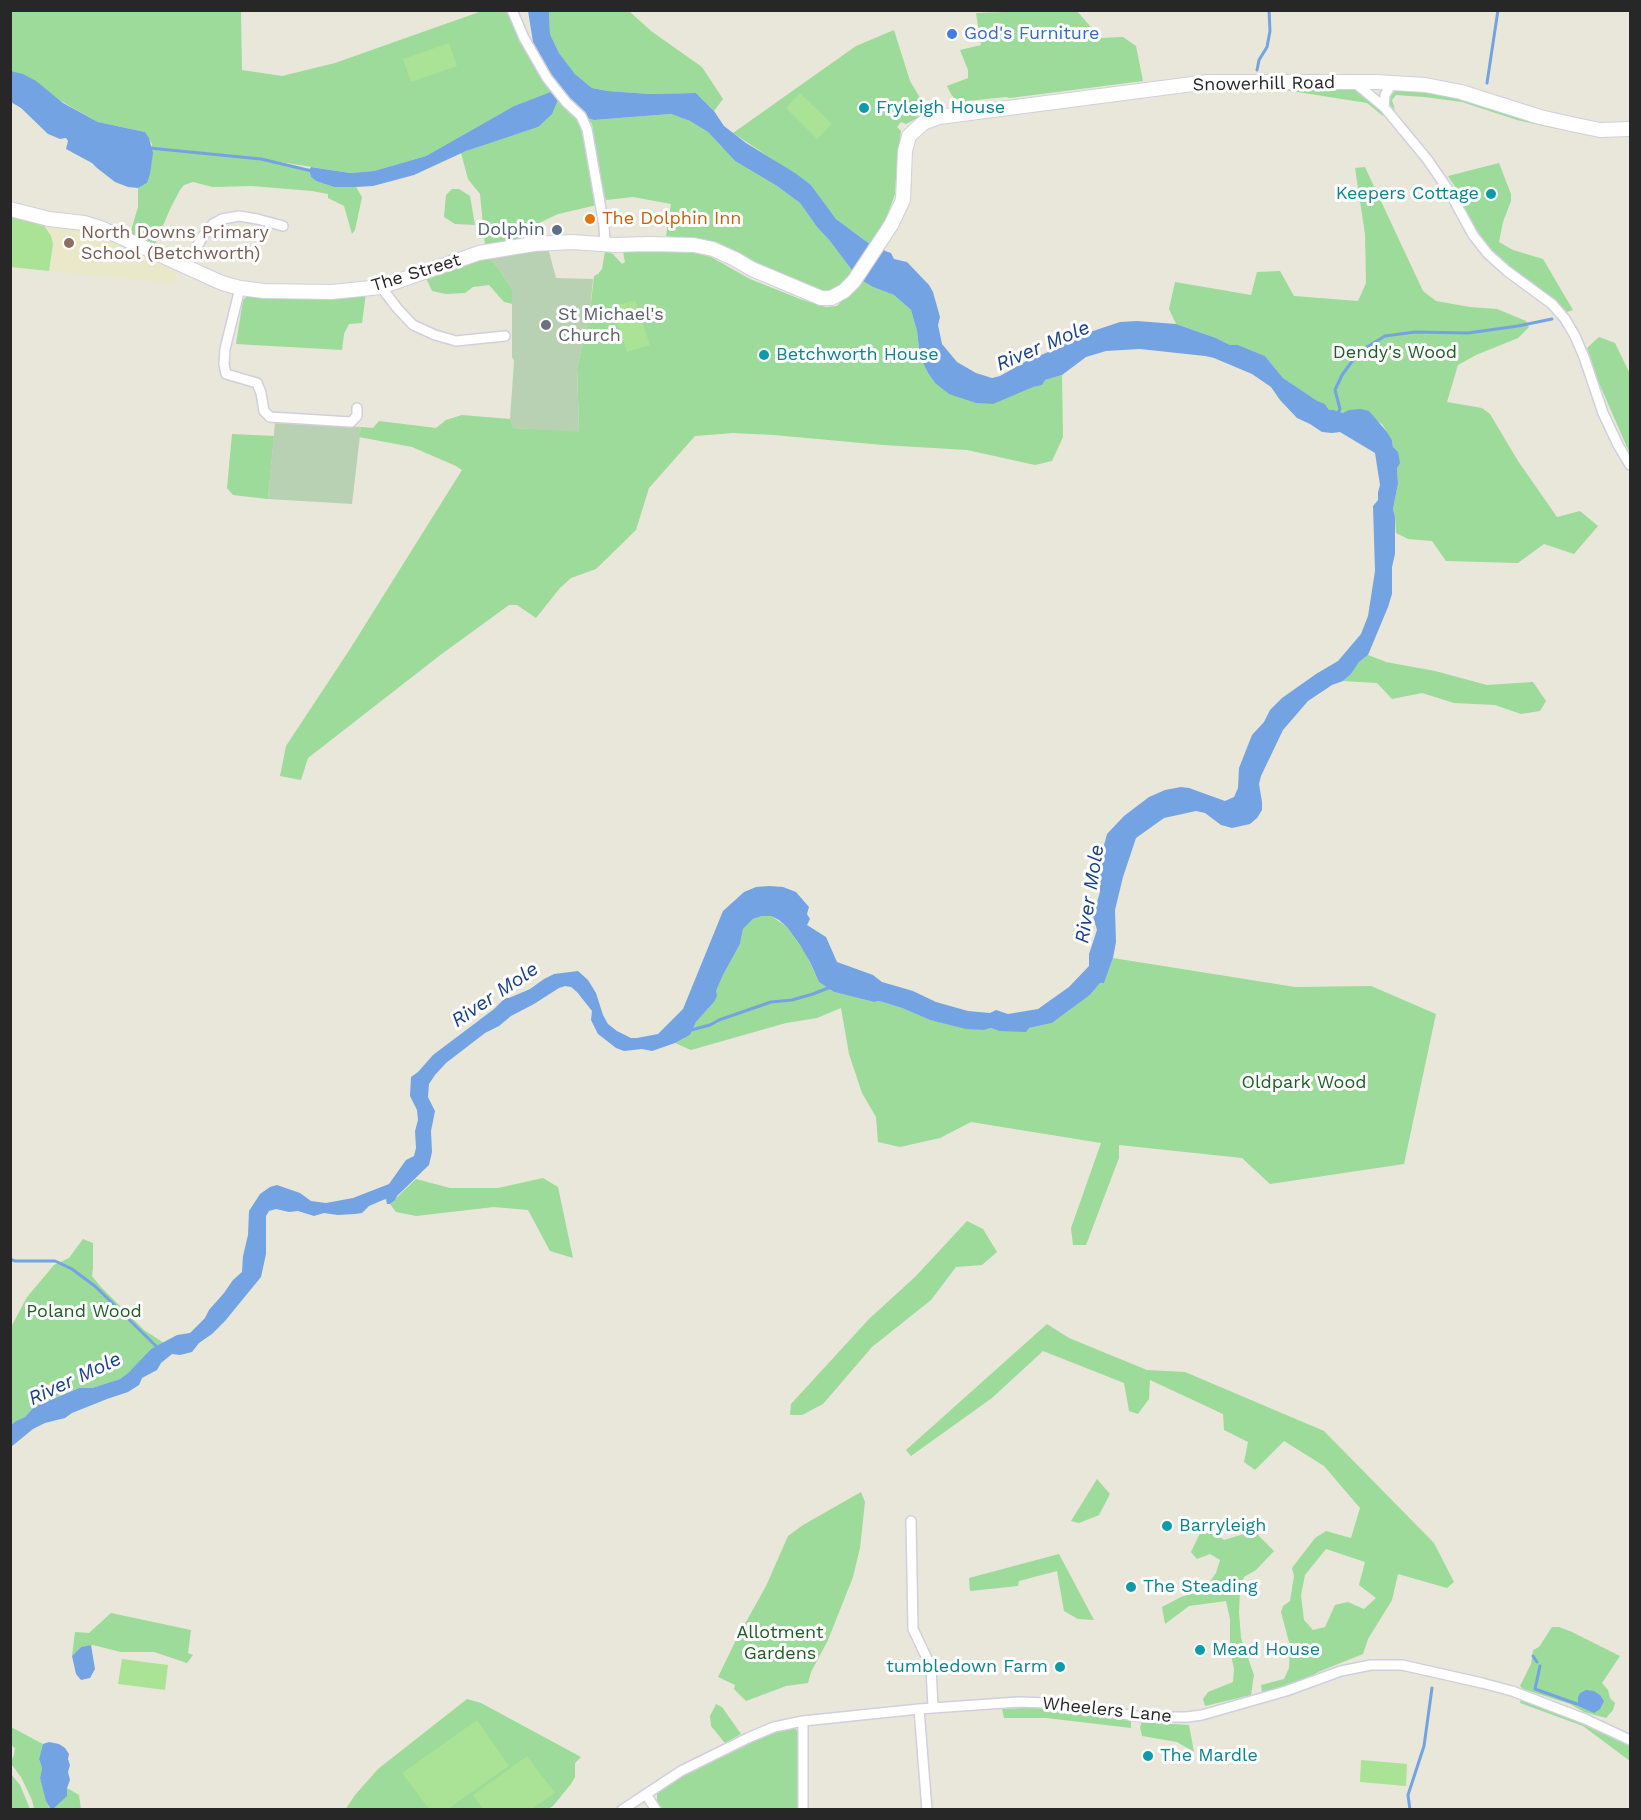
<!DOCTYPE html>
<html>
<head>
<meta charset="utf-8">
<style>
	body { margin:0 }
	#map { position:relative; width:1641px; height:1820px; overflow:hidden; background:#e9e7d9; font-family:"Work Sans",sans-serif }
	canvas { display:block }
	.frame { position:absolute; inset:0; border:12px solid #272727; pointer-events:none }
</style>
</head>
<body>
<div id="map">
<canvas width="1641" height="1820"></canvas>
<div class="frame"></div>
</div>
<script>
const g = document.querySelector('canvas').getContext('2d');
g.lineJoin = 'round';
function paint(path, color) {
  g.fillStyle = color;
  g.fill(path, 'evenodd');
}
function shape(rows) {
  const path = new Path2D();
  for (const r of rows) {
    path.moveTo(r[0], r[1]);
    for (let i = 2; i < r.length; i += 2) path.lineTo(r[i], r[i + 1]);
  }
  return path;
}
function strokePath(path, color, width, dash) {
  g.strokeStyle = color;
  g.lineWidth = width;
  g.lineCap = dash ? 'butt' : 'round';
  g.setLineDash(dash || []);
  g.stroke(path);
}
function write(font, color, halo, rows, align = 'center') {
  g.font = font + ' "Work Sans",sans-serif';
  g.lineWidth = 6;
  g.setLineDash([]);
  g.textBaseline = 'middle';
  g.strokeStyle = halo;
  g.fillStyle = color;
  for (const [text, x, y, turn = 0] of rows) {
    g.save();
    g.translate(x, y);
    g.rotate((+turn || 0) * Math.PI / 180);
    g.textAlign = isNaN(turn) ? turn : align;
    if (halo) g.strokeText(text, 0, 0);
    g.fillText(text, 0, 0);
    g.restore();
  }
}
const education = shape([
	[43,224,96,231,180,269,173,284,11,267]
]);
const green = shape([
	[508,10,553,91,514,106,426,156,374,171,350,173,274,161,309,170,311,177,316,181,334,187,356,187,362,197,355,230,352,234,344,206,328,198,328,194,312,191,252,186,213,187,193,182,184,185,180,190,171,207,155,244,130,234,138,207,138,188,147,183,152,144,145,132,98,122,52,96,11,79,11,11,241,11,242,70,282,76,335,63,482,11],
	[549,11,629,11,651,31,702,67,723,99,714,111,696,93,649,94,608,91,592,88,575,74,559,53,550,34],
	[1033,11,1077,11,1100,38,1123,37,1136,46,1143,81,1010,98,1006,97,957,102,951,94,947,86,968,78,968,70,960,50,981,45,976,13],
	[894,30,910,81,925,106,925,114,906,124,901,122,897,127,901,131,897,162,895,194,885,222,871,245,836,219,811,185,733,133,856,46],
	[1345,87,1360,92,1384,112,1383,116,1367,103,1272,88],
	[1406,89,1446,93,1555,126,1557,129,1517,120,1462,102,1424,97,1396,95,1392,100,1395,110,1389,104,1389,98,1395,91],
	[559,97,582,125,597,205,558,214,537,224,538,240,485,246,480,194,468,179,461,153,487,143,538,127],
	[671,114,690,121,708,132,735,161,777,186,800,203,817,227,830,241,854,273,837,289,824,291,784,276,708,242,666,236,671,204,633,197,606,200,600,177,592,124,587,118,594,120],
	[1499,163,1511,194,1511,201,1503,222,1499,242,1513,250,1543,259,1573,310,1567,312,1543,291,1508,266,1489,248,1471,222,1456,188,1448,176],
	[1365,167,1423,291,1436,301,1470,307,1497,309,1526,321,1529,327,1518,338,1476,355,1458,365,1447,402,1482,408,1490,414,1518,461,1557,517,1580,511,1598,526,1574,554,1544,544,1518,563,1446,561,1432,541,1408,539,1396,533,1395,517,1393,509,1398,484,1397,468,1392,440,1382,424,1375,420,1369,411,1343,413,1334,410,1329,410,1325,404,1317,402,1283,378,1265,356,1238,345,1230,345,1216,338,1176,324,1169,309,1175,282,1251,295,1257,272,1280,271,1294,296,1358,301,1366,283,1365,234,1355,168],
	[452,189,459,189,470,196,475,225,455,224,444,217,446,195],
	[676,248,677,252,695,253,711,257,750,279,800,299,826,307,837,306,861,280,873,287,894,295,911,310,917,331,920,357,928,373,935,383,1033,387,1041,385,1045,380,1062,375,1063,437,1052,461,1035,465,967,450,883,445,774,435,733,433,695,436,649,488,636,530,596,569,571,578,560,588,536,618,517,605,509,605,439,656,308,758,301,780,280,776,286,746,350,649,462,470,456,466,412,447,359,437,361,427,373,428,379,421,436,428,446,420,462,415,510,419,514,428,579,431,577,368,590,312,594,276,598,274,602,269,605,251,613,254,622,264,625,262,623,252,625,250],
	[488,255,501,272,512,289,513,304,504,302,489,285,473,287,465,293,446,294,432,291,426,278],
	[366,293,362,323,349,324,344,334,342,350,236,344,243,300,249,294],
	[1599,337,1615,343,1630,374,1630,454,1599,383,1587,348],
	[232,434,274,436,268,499,233,495,227,488],
	[1368,655,1386,662,1435,671,1487,685,1533,682,1546,701,1540,711,1521,714,1495,705,1454,703,1422,693,1392,699,1377,683,1343,681,1351,674,1359,662],
	[762,916,771,916,787,927,806,954,819,982,834,992,874,1002,879,1001,902,1008,930,1020,984,1030,991,1028,999,1031,1029,1028,1052,1023,1090,995,1100,983,1104,983,1113,958,1295,987,1371,986,1436,1014,1404,1164,1270,1184,1242,1158,1119,1145,1119,1158,1086,1245,1073,1245,1071,1228,1101,1143,971,1122,940,1138,900,1147,878,1142,876,1117,862,1093,849,1054,841,1008,817,1018,786,1023,691,1050,675,1043,690,1035,696,1022,714,1002,716,991,723,975,740,944,743,929,753,919],
	[543,1178,558,1187,573,1258,550,1251,528,1210,494,1207,416,1216,396,1212,390,1204,416,1179,450,1188,498,1188],
	[967,1221,983,1229,997,1252,982,1265,956,1267,931,1300,872,1347,823,1404,802,1415,790,1415,791,1404,869,1319,916,1276],
	[83,1239,93,1243,93,1268,92,1276,101,1287,144,1330,164,1343,151,1349,128,1373,120,1379,92,1388,79,1388,63,1394,44,1404,34,1407,25,1417,16,1421,11,1426,10,1329,27,1297,54,1265,69,1258],
	[1047,1324,1069,1338,1147,1370,1185,1372,1324,1431,1434,1543,1454,1582,1447,1588,1398,1574,1392,1600,1368,1639,1363,1654,1318,1672,1305,1680,1262,1693,1261,1685,1284,1679,1289,1668,1290,1646,1281,1612,1283,1606,1290,1601,1294,1576,1292,1568,1315,1538,1326,1531,1351,1538,1360,1508,1324,1466,1284,1441,1255,1470,1244,1462,1248,1442,1224,1430,1223,1414,1150,1380,1149,1399,1138,1414,1129,1411,1124,1383,1043,1351,992,1398,911,1456,906,1450],
	[1326,1549,1365,1562,1359,1585,1376,1598,1364,1609,1348,1602,1335,1605,1325,1627,1313,1630,1304,1620,1301,1595,1305,1575],
	[1097,1479,1110,1494,1099,1515,1079,1523,1071,1521],
	[861,1492,865,1502,860,1548,853,1577,828,1640,811,1672,808,1683,786,1686,746,1701,734,1689,735,1685,718,1677,736,1640,766,1586,788,1536,803,1525],
	[1204,1525,1224,1540,1254,1531,1274,1551,1256,1570,1244,1577,1240,1591,1239,1612,1241,1638,1254,1675,1251,1695,1205,1706,1203,1699,1208,1692,1233,1682,1234,1669,1230,1650,1230,1619,1226,1601,1189,1606,1165,1624,1162,1607,1181,1597,1204,1590,1216,1573,1220,1560,1210,1554,1197,1559,1191,1552],
	[1059,1554,1094,1620,1078,1619,1064,1611,1057,1571,1019,1581,1018,1586,970,1591,969,1578],
	[111,1613,191,1630,188,1653,193,1655,187,1663,154,1652,121,1652,93,1645,81,1647,72,1656,75,1632,89,1633],
	[1552,1627,1559,1627,1572,1632,1620,1656,1602,1683,1608,1690,1610,1698,1615,1703,1613,1710,1606,1718,1584,1712,1570,1704,1523,1689,1520,1686,1531,1664,1533,1650,1539,1647],
	[1521,1698,1598,1729,1630,1744,1630,1761,1583,1726,1520,1703],
	[467,1699,481,1703,581,1757,575,1763,575,1777,571,1784,553,1806,548,1809,345,1810,355,1795,378,1769],
	[716,1704,722,1707,741,1734,725,1743,711,1726,710,1716],
	[1046,1707,1127,1719,1131,1721,1131,1728,1046,1718,1004,1718,1002,1709],
	[1142,1722,1189,1725,1194,1752,1177,1742,1142,1736,1140,1727],
	[11,1727,43,1744,39,1759,42,1768,40,1778,49,1808,67,1788,79,1795,81,1809,34,1809,32,1800,21,1777,12,1765,11,1761,14,1755,15,1748,11,1745],
	[791,1727,796,1729,799,1736,800,1809,662,1809,657,1802,657,1792,687,1772,775,1730],
	[10,1773,20,1785,30,1809,11,1809]
]);
const cemetery = shape([
	[548,248,556,278,593,279,590,312,577,368,579,432,514,428,510,419,514,361,512,357,512,289,501,272,488,255],
	[275,423,361,427,352,504,268,499]
]);
const pitch = shape([
	[449,43,457,66,411,82,403,59],
	[800,93,832,124,817,139,786,108],
	[10,215,43,224,51,236,53,244,49,271,11,267],
	[635,300,650,345,627,352,612,307],
	[122,1659,168,1665,165,1690,118,1684],
	[477,1720,509,1766,448,1809,429,1809,402,1773],
	[527,1756,555,1793,532,1809,483,1809,473,1795],
	[1361,1760,1407,1764,1406,1786,1360,1782]
]);
const water = shape([
	[528,11,549,11,550,34,559,53,575,74,592,88,608,91,649,94,696,93,714,111,724,126,746,143,795,173,811,185,836,219,871,245,854,273,830,241,817,227,800,203,777,186,735,161,708,132,690,121,671,114,594,120,587,118,550,77,534,48],
	[10,71,23,74,36,81,63,103,98,122,145,132,149,138,153,153,150,174,147,183,138,188,128,187,115,182,97,168,92,163,66,149,68,141,66,138,60,139,48,134,21,108,11,102],
	[553,91,559,97,552,114,538,127,466,151,414,175,373,186,356,187,334,187,316,181,311,177,309,170,311,167,350,173,374,171,426,156,514,106],
	[883,248,885,251,891,253,894,259,907,262,929,285,933,292,940,317,938,325,942,344,957,362,976,373,992,378,1000,376,1030,359,1046,353,1081,335,1120,322,1137,321,1176,324,1216,338,1230,345,1238,345,1265,356,1283,378,1317,401,1325,404,1329,410,1334,410,1343,413,1349,410,1361,409,1369,411,1387,432,1392,440,1393,447,1398,452,1400,463,1397,468,1398,484,1393,509,1395,517,1395,554,1392,567,1392,594,1388,607,1368,655,1359,662,1351,674,1343,681,1332,685,1308,701,1283,730,1261,776,1259,784,1262,802,1262,810,1257,818,1250,824,1232,828,1221,825,1205,813,1196,811,1164,818,1136,838,1123,877,1115,910,1116,942,1113,958,1104,983,1100,983,1090,995,1052,1023,1029,1028,1026,1032,999,1031,991,1028,984,1030,966,1029,930,1020,902,1008,879,1001,874,1002,834,992,819,982,810,962,800,945,787,927,779,920,771,916,762,916,753,919,743,929,740,944,723,975,716,991,717,996,714,1002,696,1022,690,1035,675,1043,652,1051,642,1049,624,1051,616,1048,598,1034,591,1020,592,1011,577,992,571,987,565,986,559,988,534,1004,511,1016,499,1026,485,1033,446,1063,435,1075,429,1084,428,1097,435,1111,431,1131,432,1152,429,1165,397,1196,395,1200,390,1204,387,1204,386,1199,383,1200,369,1206,362,1213,355,1214,338,1215,324,1213,314,1216,298,1211,289,1212,276,1209,269,1211,266,1216,266,1254,261,1277,225,1321,212,1334,199,1343,192,1352,180,1355,172,1354,161,1363,157,1370,142,1378,139,1385,128,1392,107,1399,72,1413,65,1418,45,1423,33,1429,11,1447,10,1426,16,1421,25,1417,34,1407,79,1388,92,1388,120,1379,128,1373,151,1349,177,1335,190,1333,205,1318,209,1310,224,1293,233,1280,242,1272,243,1256,248,1235,249,1211,260,1194,270,1187,277,1185,300,1193,311,1201,326,1203,353,1198,389,1184,406,1160,414,1156,416,1148,415,1131,418,1120,417,1110,410,1096,411,1077,418,1072,433,1055,494,1009,505,998,509,998,530,989,544,979,554,974,578,971,588,980,596,993,603,1015,608,1024,617,1031,631,1038,637,1038,658,1034,683,1009,723,911,744,892,756,887,769,886,783,887,796,892,809,907,807,914,810,919,807,925,826,937,837,962,873,975,882,982,913,991,936,1002,968,1011,990,1013,996,1010,1008,1014,1038,1009,1069,987,1089,966,1089,954,1097,930,1093,916,1100,892,1099,878,1101,870,1100,860,1107,834,1124,816,1149,797,1165,790,1181,787,1189,788,1225,801,1234,797,1238,788,1239,768,1252,735,1264,722,1270,710,1282,698,1316,674,1338,661,1361,634,1368,616,1375,571,1373,506,1378,500,1378,492,1380,485,1375,453,1340,432,1332,433,1322,432,1310,424,1297,418,1280,400,1271,387,1252,374,1214,358,1205,356,1140,349,1106,351,1086,357,1062,375,1045,380,1042,385,1033,387,993,404,976,403,949,394,935,383,928,373,920,357,917,331,911,310,894,295,873,287,861,280],
	[91,1645,95,1669,90,1678,81,1680,76,1674,72,1656,81,1647],
	[1586,1690,1594,1691,1600,1695,1604,1701,1600,1709,1594,1713,1578,1706,1578,1698,1580,1693],
	[49,1742,59,1744,65,1748,69,1754,68,1759,70,1765,68,1772,70,1780,67,1788,67,1796,53,1809,50,1808,46,1801,40,1778,42,1768,39,1759,43,1744]
]);
const stream = shape([
	[1257,70,1259,60,1267,47,1270,31,1269,10],
	[1487,83,1498,10],
	[149,148,261,159,312,171],
	[1338,413,1340,409,1335,390,1342,375,1353,360,1367,347,1385,336,1415,332,1468,333,1518,326,1552,319],
	[691,1030,710,1025,719,1020,771,1002,792,1000,813,994,833,986],
	[10,1259,15,1261,55,1261,72,1269,96,1287,158,1348],
	[1533,1656,1537,1662],
	[1540,1666,1535,1689,1577,1704],
	[1410,1810,1408,1795,1424,1746,1432,1688]
]);
const street = shape([
	[512,10,524,38,547,78,566,102,581,116,587,129,604,226,605,244],
	[1354,82,1384,107,1427,159,1449,191,1473,235,1488,254,1507,271,1552,304,1565,319,1575,336,1584,357,1603,413,1618,445,1630,465],
	[1384,107,1385,95,1392,83],
	[186,266,203,236,213,224,222,219,239,216,257,219,283,226],
	[381,287,397,308,413,325,435,335,456,341,505,336],
	[240,288,225,349,224,364,226,374,257,383,261,393,264,411,270,417,351,422,357,416,357,408],
	[911,1521,913,1629,931,1667,933,1708],
	[919,1709,927,1810],
	[803,1721,803,1810],
	[646,1794,656,1810],
	[622,1810,681,1771,748,1738,774,1727,803,1721,919,1709,1018,1702,1046,1703,1143,1717,1187,1717,1202,1715,1286,1691,1341,1671,1371,1665,1402,1665,1482,1683,1512,1691,1585,1719,1630,1740]
]);
const secondary = shape([
	[10,209,49,219,84,223,103,229,222,283,240,288,264,291,332,292,381,287,479,253,534,244,572,242,615,245,649,244,694,245,713,249,735,259,752,269,821,298,831,298,844,291,854,281,891,225,903,200,905,151,909,136,923,123,939,117,1208,82,1376,82,1425,85,1461,92,1540,117,1571,124,1600,130,1630,129]
]);
const markers = [
	[952,34,6,"#3f7fe0"],
	[864,108,6,"#0f9aa8"],
	[1491,194,6,"#0f9aa8"],
	[590,219,6,"#e8710a"],
	[557,230,6,"#5c6f8a"],
	[69,243,6,"#8d6e63"],
	[546,325,6,"#6b7280"],
	[764,355,6,"#0f9aa8"],
	[1167,1526,6,"#0f9aa8"],
	[1131,1587,6,"#0f9aa8"],
	[1200,1650,6,"#0f9aa8"],
	[1060,1667,6,"#0f9aa8"],
	[1148,1756,6,"#0f9aa8"]
];
const shopNames = [
	["God's Furniture",964,34]
];
const streetNames = [
	["Snowerhill Road",1264,84,-1],
	["The Street",416,273,-17],
	["Wheelers Lane",1107,1710,6]
];
const cultureNames = [
	["Fryleigh House",876,108],
	["Keepers Cottage",1479,194,"right"],
	["Betchworth House",776,355],
	["Barryleigh",1179,1526],
	["The Steading",1143,1587],
	["Mead House",1212,1650],
	["tumbledown Farm",1048,1667,"right"],
	["The Mardle",1160,1756]
];
const foodNames = [
	["The Dolphin Inn",602,219]
];
const serviceNames = [
	["Dolphin",545,230]
];
const educationNames = [
	["North Downs Primary",81,233],
	["School (Betchworth)",81,254]
];
const worshipNames = [
	["St Michael's",558,315],
	["Church",558,336]
];
const parkNames = [
	["Dendy's Wood",1395,353],
	["Oldpark Wood",1304,1083],
	["Poland Wood",84,1312],
	["Allotment",780,1633],
	["Gardens",780,1654]
];
const waterNames = [
	["River Mole",1043,346,-23],
	["River Mole",1090,894,-81],
	["River Mole",495,995,-34],
	["River Mole",75,1379,-25]
];
paint(education, '#e9e9ca');
paint(green, '#9cdb9a');
paint(cemetery, '#b8d1b2');
paint(pitch, '#aae296');
paint(water, '#74a3e3');
strokePath(stream, '#74a3e3', 3);
strokePath(street, '#d1cfdf', 12);
strokePath(secondary, '#d1cfdf', 16);
strokePath(street, '#fff', 9);
strokePath(secondary, '#fff', 14);
for (const [x, y, r, color] of markers) {
  const dot = new Path2D();
  dot.arc(x, y, r, 0, 2 * Math.PI);
  g.fillStyle = color;
  g.fill(dot);
  strokePath(dot, '#fff', 2);
}
write('18px', '#366cbe', '#fff', shopNames, 'left');
write('18px', '#272727', '#fff', streetNames);
write('18px', '#0d838f', '#fff', cultureNames, 'left');
write('18px', '#c56008', '#fff', foodNames, 'left');
write('18px', '#4e5e75', '#fff', serviceNames, 'right');
write('18px', '#785e54', '#fff', educationNames, 'left');
write('18px', '#5b616d', '#fff', worshipNames, 'left');
write('18px', '#1f5c25', '#fff', parkNames);
write('italic 20px', '#183f8a', '#fff', waterNames);
</script>
</body>
</html>
